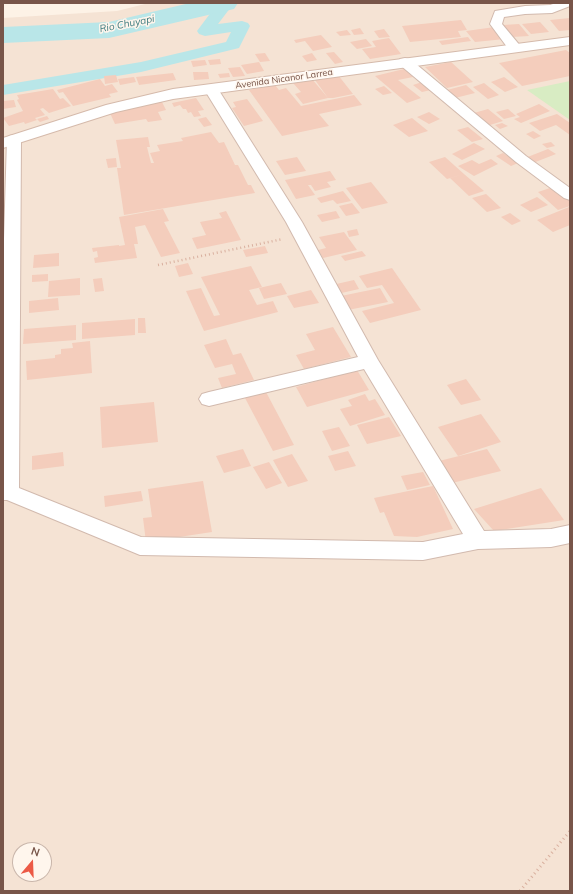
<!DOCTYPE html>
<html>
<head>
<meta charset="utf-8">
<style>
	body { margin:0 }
	#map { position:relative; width:573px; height:894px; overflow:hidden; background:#fdf2e6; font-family:Mulish,sans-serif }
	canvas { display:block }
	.frame { position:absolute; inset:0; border:4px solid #785549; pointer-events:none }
	.north { position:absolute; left:12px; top:842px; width:40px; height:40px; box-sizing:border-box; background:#fff6ed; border:1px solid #c9b6ab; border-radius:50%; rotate:19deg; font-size:11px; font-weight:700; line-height:16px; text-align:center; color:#785549 }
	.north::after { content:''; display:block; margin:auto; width:14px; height:18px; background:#ec5a46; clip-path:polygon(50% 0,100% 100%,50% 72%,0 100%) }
</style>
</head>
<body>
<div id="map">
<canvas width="573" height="894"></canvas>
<div class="frame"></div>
<div class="north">N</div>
</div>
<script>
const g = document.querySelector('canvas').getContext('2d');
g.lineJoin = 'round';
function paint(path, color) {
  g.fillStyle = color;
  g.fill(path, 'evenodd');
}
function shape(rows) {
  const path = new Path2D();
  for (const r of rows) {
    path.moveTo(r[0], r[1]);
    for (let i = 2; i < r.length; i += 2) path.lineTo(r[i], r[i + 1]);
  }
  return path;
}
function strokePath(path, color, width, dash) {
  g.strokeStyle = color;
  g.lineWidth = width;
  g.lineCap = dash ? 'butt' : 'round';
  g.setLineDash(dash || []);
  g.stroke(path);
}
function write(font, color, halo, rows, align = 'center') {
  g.font = font + ' Mulish,sans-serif';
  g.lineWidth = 3;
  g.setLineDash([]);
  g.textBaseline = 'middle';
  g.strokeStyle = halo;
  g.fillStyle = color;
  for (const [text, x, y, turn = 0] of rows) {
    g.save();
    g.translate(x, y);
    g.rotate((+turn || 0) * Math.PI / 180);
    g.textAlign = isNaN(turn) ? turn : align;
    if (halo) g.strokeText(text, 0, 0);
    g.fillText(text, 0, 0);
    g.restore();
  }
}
const residential = shape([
	[149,3,570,3,570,891,3,891,3,18,117,11],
	[20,850,44,850,44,874,20,874]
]);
const green = shape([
	[570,81,570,120,527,90]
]);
const canal = shape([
	[218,3,234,3,218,24,242,21,248,23,250,26,239,48,141,72,3,95,3,85,141,62,226,42,231,32,205,36,199,34,197,31,218,3]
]);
const river = shape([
	[190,3,238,3,234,9,109,38,3,43,3,27,109,22,190,3]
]);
const building = shape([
	[570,18,570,30,559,31,550,20],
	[461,20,467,30,458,31,461,37,410,42,402,26],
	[540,22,549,32,531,34,522,24],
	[519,24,529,36,512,37,503,25],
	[495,27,505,39,475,42,466,31],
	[360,28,364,34,354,35,351,30],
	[384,29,390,37,379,38,374,31],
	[347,30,351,35,340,36,336,32],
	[321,35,332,47,313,51,305,41,296,43,294,40],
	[468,37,471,41,442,45,439,41],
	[389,38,401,54,370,59,362,49,376,47,372,41],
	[366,39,372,46,357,49,350,42],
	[566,50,570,53,570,76,522,86,499,63],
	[334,52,343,62,335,64,326,53],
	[265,53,270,61,260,62,255,54],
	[312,53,317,60,307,62,302,56],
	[220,59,221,64,210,65,208,60],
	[205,60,207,65,193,67,191,61],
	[259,62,264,71,247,74,241,65],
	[451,62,473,82,447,88,425,67],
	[240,67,245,76,233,77,228,68],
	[404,69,413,77,398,80,421,98,407,103,375,76],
	[193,72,208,72,209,79,194,80],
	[173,73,176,80,139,85,136,77],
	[229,73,230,77,220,78,218,74],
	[116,75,118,82,105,84,104,76],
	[338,75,353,94,333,98,328,98,315,80],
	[134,77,136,82,120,85,118,79],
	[504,77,518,87,505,92,491,82],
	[100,79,105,86,112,84,118,92,109,94,111,97,73,106,63,92,59,93,57,90],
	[312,79,328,98,303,104,295,94,301,92,293,83],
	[422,82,431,90,422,92,413,85],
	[484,83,499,95,488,99,473,87],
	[275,85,279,90,286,88,301,106,354,95,362,105,319,114,329,126,282,136,249,90],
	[466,85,475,93,455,98,447,90],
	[384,86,392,93,383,95,375,89],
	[53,89,60,99,63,98,71,106,49,113,43,108,40,109,45,115,35,118,37,120,25,124,24,122,9,126,3,118,23,111,17,100,19,99,17,95],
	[196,98,204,110,198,111,201,116,194,117,191,112,188,113,186,109,183,109,180,105,174,107,172,103],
	[247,99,263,121,244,126,232,108,236,107,233,102],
	[14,100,16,107,3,109,3,101],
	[162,102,166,110,158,112,162,120,148,122,146,119,115,124,110,113],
	[539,104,550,111,521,123,514,119,520,117,516,114],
	[488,109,503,121,490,125,474,113],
	[508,109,516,116,504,119,496,112],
	[429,112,440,119,429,124,417,117],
	[557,114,570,123,570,135,556,125,540,131,529,123],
	[47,116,49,119,40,122,37,119],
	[206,117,212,125,204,127,198,119],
	[412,118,428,131,409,137,393,125],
	[502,123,508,126,500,129,495,125],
	[468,127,483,139,472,142,457,130],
	[533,131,541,136,534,139,526,134],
	[211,132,219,143,224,142,235,165,238,165,248,185,251,185,255,193,124,215,117,168,121,168,116,140,148,137,150,147,147,147,151,163,154,163,150,153,160,151,157,145,183,141,181,138],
	[551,142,555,146,547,148,542,144],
	[474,143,485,149,462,160,452,154],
	[548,149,556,154,533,163,525,158],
	[503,153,518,163,511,166,496,156],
	[297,157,306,171,285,175,276,161],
	[445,157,464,174,447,179,429,162],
	[116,158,117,167,108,168,106,159],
	[491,159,498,164,474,176,458,166,472,160,479,164],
	[330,171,336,180,327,182,331,187,315,191,311,185,308,185,315,195,296,199,285,180],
	[464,174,484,191,469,196,450,178],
	[371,182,388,203,362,209,346,188],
	[553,187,570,201,570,206,558,210,538,192],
	[343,191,351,201,337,204,333,200,321,203,317,198],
	[486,194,501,208,487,212,472,198],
	[537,197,548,205,531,212,520,205],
	[352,203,360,213,346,216,339,206],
	[569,207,570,225,553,232,537,220],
	[163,209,169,221,164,222,180,253,161,257,145,225,135,227,138,244,134,244,137,258,95,263,94,258,98,257,97,251,93,252,92,248,119,245,119,246,125,245,119,217],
	[226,211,241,240,197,249,192,238,206,235,200,222,222,218,219,213],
	[336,211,340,218,322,222,317,215],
	[510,213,521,221,512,225,501,217],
	[357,229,359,235,349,237,347,231],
	[344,232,357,250,323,258,318,250,326,248,319,237],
	[265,246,268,253,246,257,243,250],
	[362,251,366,256,345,261,341,256],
	[59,253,59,266,33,268,34,255],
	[188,263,193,274,179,277,175,266],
	[251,266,262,287,249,290,257,305,273,301,278,312,204,331,186,291,201,288,214,316,220,315,201,277],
	[392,268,421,310,370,323,362,311,394,303,382,285,367,288,359,276],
	[48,274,48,281,32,282,32,275],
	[80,278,80,295,48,297,49,281],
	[102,278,104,291,95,292,93,279],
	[354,280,359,289,337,294,332,285],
	[281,283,287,294,264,299,259,288],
	[380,288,388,302,348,310,341,296],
	[311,290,319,303,294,308,287,296],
	[58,298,59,310,29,313,29,301],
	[138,318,145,318,146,333,138,333],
	[135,319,135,335,82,339,82,323],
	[76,325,76,340,23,344,24,329],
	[333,327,351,357,304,369,296,355,315,350,306,334],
	[226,339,233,355,241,353,254,380,222,388,218,378,236,374,232,364,215,368,204,345],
	[90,341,92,373,27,380,26,361,55,358,55,355,61,354,61,349,73,348,72,343],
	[357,370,369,390,307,407,296,387],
	[466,379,481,400,461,405,447,385],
	[266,392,294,445,273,451,245,398],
	[365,394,369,401,375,399,385,415,350,426,340,409,352,406,348,400],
	[154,402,158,442,102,448,100,407],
	[481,414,501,442,458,456,438,427],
	[389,417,401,436,367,444,357,425],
	[339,427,350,446,332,451,322,431],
	[243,449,251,466,224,473,216,456],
	[487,449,501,471,452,483,439,461],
	[348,451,356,466,335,471,328,456],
	[63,452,64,466,32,470,32,456],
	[292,454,308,481,288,487,273,460],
	[269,462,282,483,266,489,253,467],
	[423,472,430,485,407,490,401,476],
	[203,481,212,532,146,542,143,518,152,517,148,489],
	[433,486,453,529,417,537,394,536,384,512,380,513,374,498],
	[541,488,564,520,494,531,474,509],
	[141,491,143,501,105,507,104,496]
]);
const pathFar1 = shape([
	[158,265,283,239]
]);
const path = shape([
	[520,891,570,831]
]);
const street = shape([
	[556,3,570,3,570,6,552,13,525,14,504,17,502,24,522,48,520,51,510,51,490,24,495,11,525,6,550,5,556,3],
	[405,58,410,59,526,156,570,188,570,200,564,198,516,162,400,65,398,62,400,59,405,58],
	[211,85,216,86,218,89,302,222,378,360,484,531,551,529,570,525,570,543,551,547,478,549,423,560,140,555,7,500,3,500,3,272,7,139,9,136,14,135,19,136,21,139,19,488,141,537,423,542,463,534,364,369,209,406,202,404,199,399,202,394,209,392,358,357,286,222,204,89,206,86,211,85]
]);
const secondary = shape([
	[570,37,570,45,173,99,116,112,3,148,3,138,106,105,173,89,570,37]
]);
const farStreetnames = [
	["Avenida Nicanor Larrea",284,79,-8]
];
const farWaternames = [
	["Rio Chuyapi",127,24,-11]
];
paint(residential, '#f5e3d4');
paint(green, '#d8ecc3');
paint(canal, '#b9e6e8');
paint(river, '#b9e6e8');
paint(building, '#f4cdbc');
strokePath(street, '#d2baae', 2);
strokePath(secondary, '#d5baab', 2);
strokePath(pathFar1, '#d9b09f', 2.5, [1, 3]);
strokePath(path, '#d9b09f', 3, [1, 3.5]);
paint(street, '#fff');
paint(secondary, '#fff');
write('9px', '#785549', '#fff6ed', farStreetnames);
write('italic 10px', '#3c7a7e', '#fff6ed', farWaternames);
</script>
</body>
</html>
